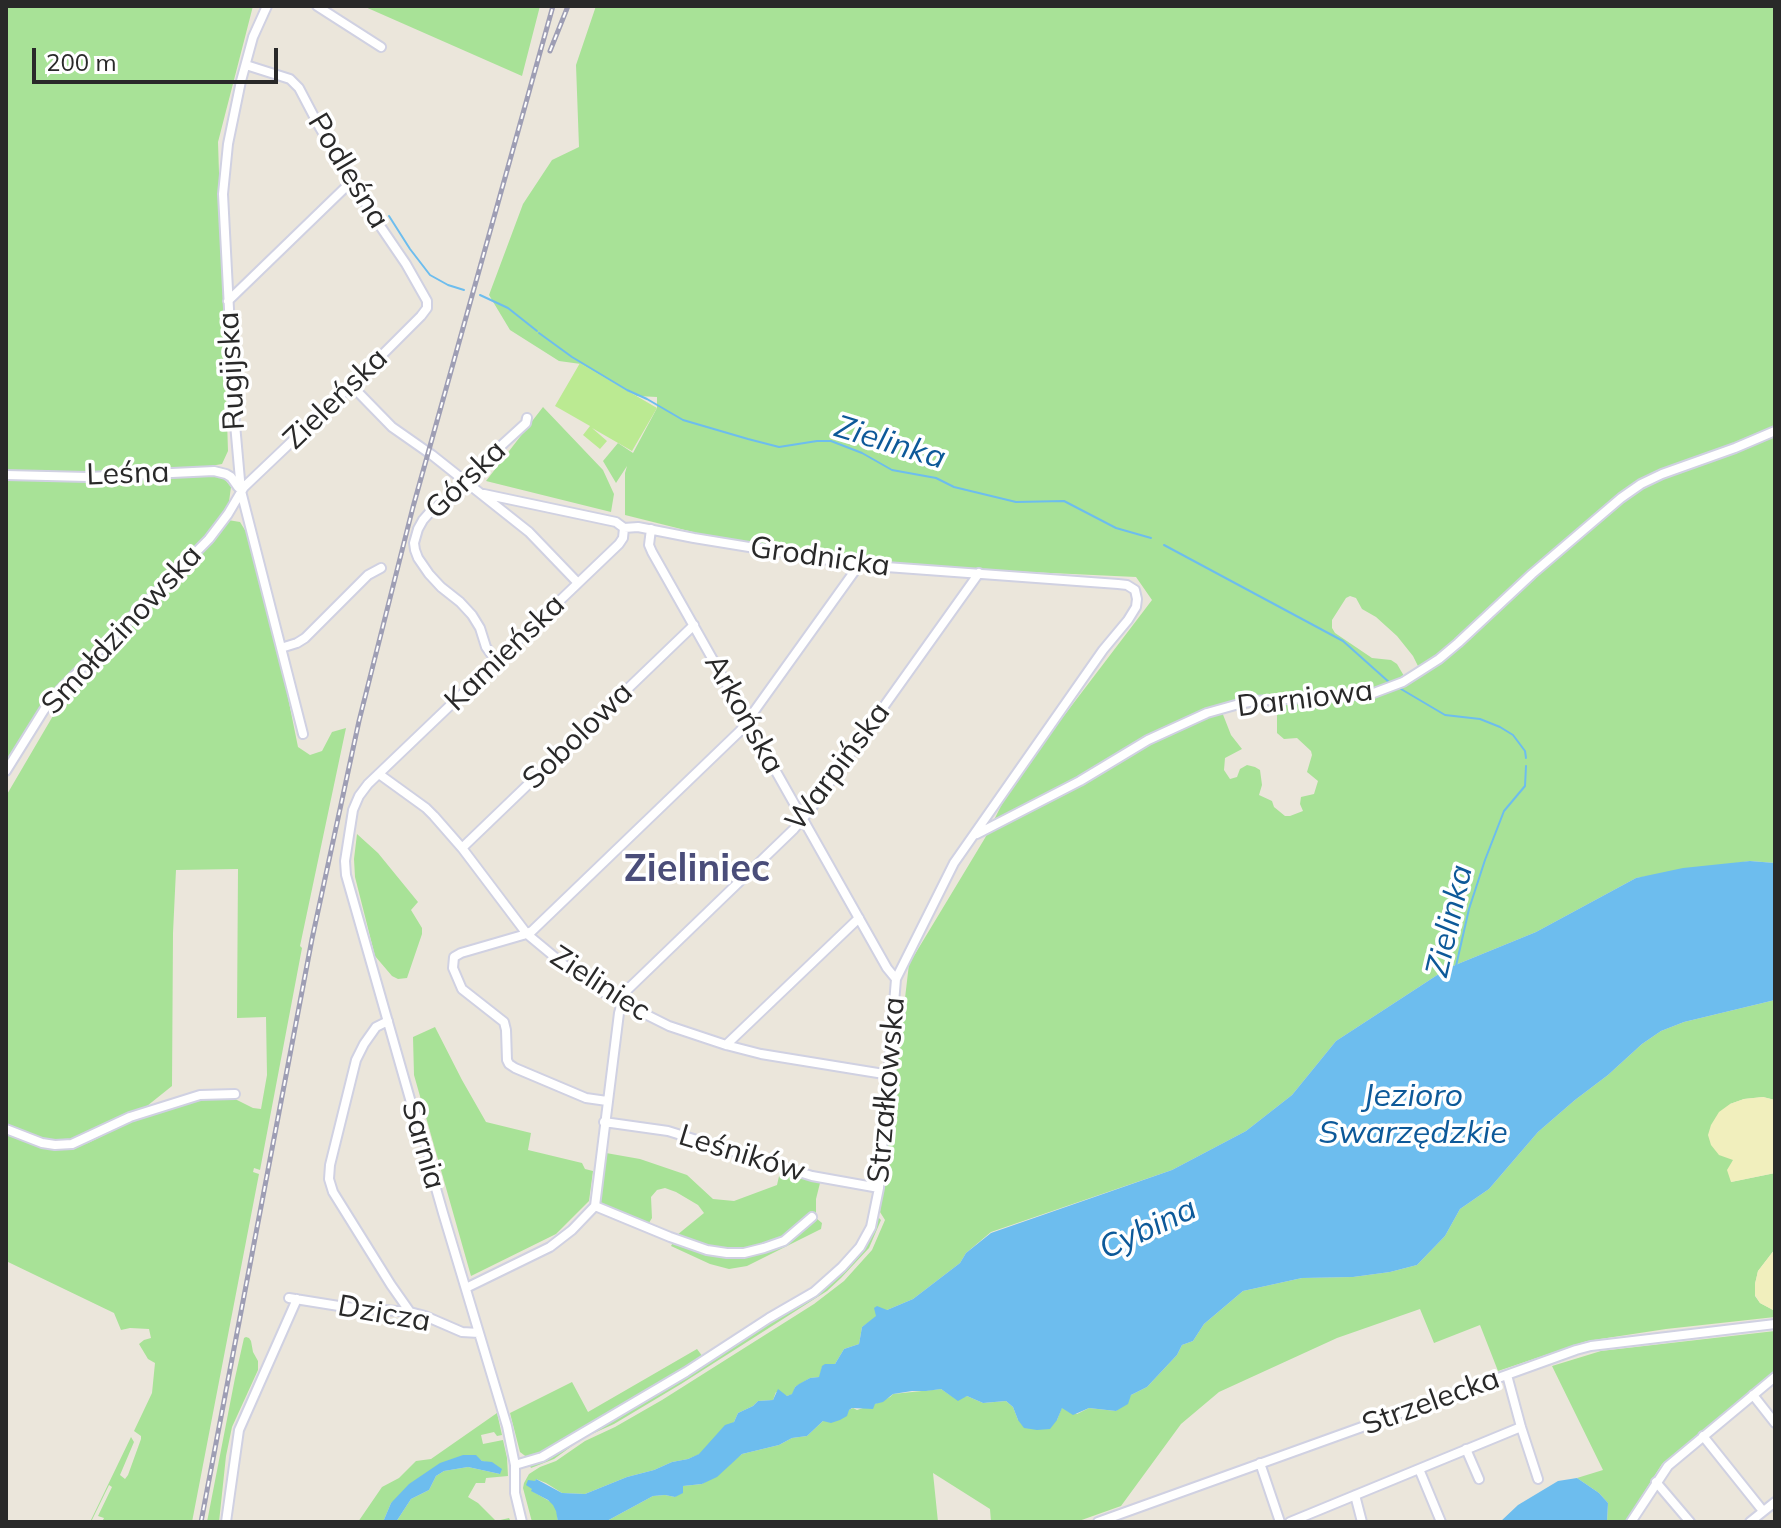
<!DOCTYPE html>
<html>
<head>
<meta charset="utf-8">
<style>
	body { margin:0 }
	#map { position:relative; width:1781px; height:1528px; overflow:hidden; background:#ebe6db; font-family:Mulish,sans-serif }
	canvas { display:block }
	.frame { position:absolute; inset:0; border:8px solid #292929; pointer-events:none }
	.scale { position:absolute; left:32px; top:48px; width:246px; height:36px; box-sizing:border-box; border:4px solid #292929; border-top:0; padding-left:10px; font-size:24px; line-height:28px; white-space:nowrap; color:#292929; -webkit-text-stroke:6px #fff; paint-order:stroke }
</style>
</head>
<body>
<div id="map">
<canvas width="1781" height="1528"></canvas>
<div class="frame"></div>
<div class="scale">200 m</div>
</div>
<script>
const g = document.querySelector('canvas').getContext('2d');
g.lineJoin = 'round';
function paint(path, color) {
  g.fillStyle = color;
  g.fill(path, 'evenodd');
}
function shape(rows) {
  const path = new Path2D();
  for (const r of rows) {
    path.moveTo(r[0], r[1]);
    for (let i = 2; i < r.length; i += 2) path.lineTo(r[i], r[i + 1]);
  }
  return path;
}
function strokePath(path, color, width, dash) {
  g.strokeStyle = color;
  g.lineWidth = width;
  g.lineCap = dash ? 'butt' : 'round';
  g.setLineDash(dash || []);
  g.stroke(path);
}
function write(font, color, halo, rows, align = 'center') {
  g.font = font + ' Mulish,sans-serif';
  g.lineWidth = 7;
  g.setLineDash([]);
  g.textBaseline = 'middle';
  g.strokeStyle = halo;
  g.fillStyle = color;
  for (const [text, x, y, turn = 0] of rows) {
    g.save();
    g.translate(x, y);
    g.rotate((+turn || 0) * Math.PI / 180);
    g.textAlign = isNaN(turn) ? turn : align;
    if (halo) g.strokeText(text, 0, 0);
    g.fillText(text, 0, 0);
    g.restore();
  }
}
const green = shape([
	[6,6,253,6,218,142,228,451,222,464,205,467,204,475,222,476,231,487,228,509,204,538,53,692,6,762],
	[363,6,540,6,522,76],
	[596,6,1775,6,1775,863,1750,861,1636,878,1536,932,1448,968,1336,1041,1292,1095,1246,1131,1172,1170,991,1232,966,1253,960,1263,913,1299,887,1310,862,1327,859,1344,844,1349,835,1364,822,1367,820,1377,810,1378,795,1387,793,1394,787,1396,776,1392,773,1400,758,1401,753,1406,738,1413,734,1422,700,1454,688,1459,672,1462,654,1470,627,1477,585,1494,562,1493,546,1483,536,1479,532,1491,556,1505,558,1522,532,1522,523,1488,524,1483,529,1474,540,1467,556,1461,585,1441,615,1427,662,1400,814,1304,844,1281,872,1250,885,1220,880,1212,909,964,985,838,1012,784,1152,600,1136,577,923,567,741,544,625,515,625,473,627,466,616,483,603,461,618,443,633,453,657,408,657,397,637,396,581,364,559,361,510,330,489,295,523,204,552,160,579,147,576,65],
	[1350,596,1356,598,1362,609,1376,617,1397,636,1413,656,1419,668,1404,676,1397,664,1391,660,1372,658,1335,633,1332,628,1332,620,1346,598],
	[1277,704,1277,733,1284,739,1297,738,1311,751,1312,755,1307,772,1318,781,1314,794,1301,797,1300,804,1303,811,1290,816,1285,816,1274,807,1272,801,1259,795,1262,785,1260,770,1255,767,1247,765,1240,769,1237,777,1230,779,1224,770,1225,758,1242,749,1231,735,1222,712,1258,705],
	[543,407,603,470,614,494,611,512,486,481],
	[228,520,240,522,248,535,278,648,298,747,310,755,322,751,332,732,346,728,300,946,302,948,260,1170,254,1168,253,1172,259,1174,192,1522,102,1522,104,1518,98,1516,112,1487,109,1485,91,1522,90,1522,131,1437,134,1442,120,1475,125,1479,128,1475,141,1439,141,1436,134,1431,152,1393,155,1363,148,1359,139,1344,144,1340,151,1338,149,1329,130,1328,121,1330,114,1313,6,1261,6,796,57,709],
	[238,869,237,1018,266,1017,267,1075,261,1109,253,1108,231,1097,213,1096,168,1109,124,1125,88,1143,67,1148,69,1140,147,1106,172,1086,173,933,176,870],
	[357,834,378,853,418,902,411,910,422,928,422,934,407,978,398,979,392,976,375,956,355,877,354,859],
	[1775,1000,1775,1100,1763,1097,1744,1099,1730,1104,1733,1160,1731,1182,1775,1173,1775,1249,1758,1271,1755,1284,1755,1296,1760,1303,1775,1311,1775,1317,1666,1329,1587,1341,1498,1371,1480,1325,1434,1343,1420,1309,1337,1338,1219,1392,1181,1424,1121,1506,1076,1522,991,1522,990,1509,933,1473,938,1522,605,1522,653,1496,665,1495,675,1497,683,1486,702,1484,742,1454,779,1445,792,1438,807,1436,823,1421,853,1408,857,1410,875,1404,890,1397,893,1394,941,1389,956,1399,967,1396,983,1403,1006,1401,1013,1407,1018,1420,1057,1420,1062,1407,1077,1414,1089,1408,1116,1411,1131,1395,1147,1387,1177,1355,1182,1345,1193,1341,1204,1324,1243,1291,1302,1278,1353,1277,1390,1272,1417,1265,1445,1236,1460,1209,1489,1189,1538,1132,1575,1100,1608,1075,1642,1044,1661,1031,1684,1022],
	[435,1027,462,1080,486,1122,531,1133,528,1150,582,1163,585,1169,593,1171,589,1201,556,1234,471,1276,414,1075,413,1037],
	[606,1153,640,1159,687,1175,713,1199,734,1201,777,1185,780,1172,820,1183,816,1199,816,1218,822,1223,821,1229,747,1266,729,1269,710,1264,671,1246,677,1235,704,1213,698,1205,676,1192,665,1188,657,1190,651,1197,652,1218,647,1226,600,1203],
	[878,1217,881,1220,869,1248,841,1278,827,1291,681,1384,614,1424,583,1438,554,1459,531,1468,530,1466,542,1461,816,1295,837,1277,863,1250,874,1231],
	[1775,1331,1775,1371,1662,1464,1625,1522,1607,1522,1608,1503,1599,1493,1577,1478,1603,1470,1552,1366,1601,1351],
	[246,1337,249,1338,251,1341,253,1352,258,1361,258,1370,232,1427,226,1456,219,1522,207,1522,235,1378,244,1338],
	[697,1349,703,1357,646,1393,536,1456,528,1458,520,1452,510,1413,572,1382,588,1412],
	[497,1413,502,1435,497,1436,494,1432,481,1435,483,1444,503,1440,507,1458,508,1476,486,1478,485,1483,476,1483,468,1497,478,1503,496,1521,509,1518,511,1522,396,1522,411,1499,429,1490,436,1476,444,1471,468,1467,500,1474,486,1462,482,1461,474,1455,464,1455,391,1503,383,1522,358,1522,382,1487,399,1478,416,1461,431,1459]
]);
const sand = shape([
	[1763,1097,1775,1100,1775,1173,1731,1182,1727,1170,1733,1160,1719,1155,1711,1145,1708,1135,1711,1125,1719,1112,1730,1104,1744,1099],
	[1775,1249,1775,1311,1760,1303,1755,1295,1755,1284,1758,1271]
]);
const pitch = shape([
	[580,363,657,408,632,451,592,428,607,441,600,449,583,435,590,426,555,406]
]);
const water = shape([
	[1750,861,1775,863,1775,1000,1684,1022,1661,1031,1642,1044,1608,1075,1575,1100,1538,1132,1489,1189,1460,1209,1445,1236,1417,1265,1390,1272,1353,1277,1302,1278,1243,1291,1204,1324,1193,1341,1182,1345,1177,1355,1147,1387,1131,1395,1128,1404,1116,1411,1089,1408,1073,1415,1062,1408,1057,1420,1050,1429,1037,1430,1024,1428,1018,1420,1013,1407,1006,1401,983,1403,967,1396,958,1401,941,1389,926,1391,912,1391,893,1394,883,1402,875,1404,873,1409,852,1408,849,1410,847,1416,840,1420,831,1423,823,1421,807,1436,792,1438,779,1445,742,1454,717,1477,702,1484,683,1486,683,1493,675,1497,665,1495,653,1496,605,1522,558,1522,556,1511,553,1505,548,1500,531,1491,532,1489,526,1485,528,1480,535,1481,536,1479,562,1493,585,1494,627,1477,654,1470,672,1462,688,1459,699,1454,725,1425,734,1422,738,1413,753,1406,758,1401,773,1400,778,1389,787,1396,792,1394,795,1387,799,1384,810,1378,819,1377,822,1366,825,1364,835,1364,844,1349,859,1344,862,1327,876,1316,874,1308,877,1306,887,1310,913,1299,960,1263,966,1253,991,1233,1172,1170,1246,1131,1292,1095,1336,1041,1448,968,1536,932,1636,878,1683,868],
	[463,1455,476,1455,482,1461,492,1462,502,1469,500,1474,468,1467,444,1471,436,1476,429,1490,411,1499,396,1522,383,1522,391,1503,409,1484,440,1463],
	[1577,1478,1599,1493,1608,1503,1607,1522,1500,1522,1518,1505,1558,1481]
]);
const stream = shape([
	[389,216,410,249,430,275,448,285,464,290],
	[480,295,508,308,537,331],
	[539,333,572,357,627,390,647,399,683,420,748,439,779,447,817,441,831,441,862,453,892,470,936,478,954,487,1016,502,1064,501,1116,528,1151,538],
	[1164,545,1343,641,1390,683],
	[1401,689,1445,715,1480,719,1500,727,1513,735,1525,751,1526,758],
	[1456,966,1469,909,1485,860,1504,811,1525,786,1526,766]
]);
const minor = shape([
	[267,6,253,37,241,81,228,144,223,194,235,424,241,491,303,734],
	[317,6,381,47],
	[228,301,352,181],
	[351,385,392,427,432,455,529,532,578,583],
	[6,475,88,477,214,471,226,474,231,477,238,487],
	[484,494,616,522,624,528,638,527,694,538,859,565,1118,584,1127,585,1135,590,1137,599,1136,607,1128,620,1103,650,954,863,896,979,879,1188,871,1227,860,1247,842,1267,814,1292,769,1318,686,1372,542,1457,515,1465],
	[651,529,649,545,652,552,887,968,896,979],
	[281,648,297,643,305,638,368,575,381,568],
	[496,661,486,647,480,628,472,615,460,602,441,587,429,574,418,558,415,550,414,543,418,529,423,520,430,512,457,492,503,444,526,423,527,418],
	[6,771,44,710,60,690,209,539,228,514,244,487,368,369,421,316,427,308,427,301,406,264,374,217,320,128,299,88,290,79,246,65],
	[379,774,426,808,434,816,462,848,527,934,574,973,611,997,669,1026,726,1045,761,1054,890,1075],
	[977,834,1080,781,1148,740,1207,713,1239,704,1254,701,1371,694,1403,682,1439,659,1458,643,1532,574,1621,498,1641,484,1662,474,1735,448,1775,431],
	[462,848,694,625],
	[388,1021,376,1027,364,1044,356,1060,330,1165,329,1179,333,1192,391,1285,410,1312],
	[726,1045,859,918],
	[607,1101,586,1098,515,1068,509,1064,507,1060,506,1030,504,1022,462,989,453,968,454,957,461,953,523,935,532,931,740,731,859,565],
	[604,1122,668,1131,812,1176,879,1188],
	[6,1129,42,1143,55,1145,72,1144,130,1117,200,1095,235,1094],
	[595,1206,619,1013,625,992,794,829,810,810,979,573],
	[595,1206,670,1237,707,1250,727,1253,744,1253,764,1248,784,1241,812,1217],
	[466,1288,550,1247,572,1230,595,1206],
	[289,1298,345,1307,410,1312,425,1316,462,1332,479,1333],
	[1507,1375,1521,1427,1538,1479],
	[1753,1395,1775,1423],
	[1703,1436,1763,1511],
	[1466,1449,1479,1479],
	[1260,1463,1280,1522],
	[1419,1469,1441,1522],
	[1656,1482,1690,1522],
	[1355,1495,1362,1522],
	[226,1522,239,1430,297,1299],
	[522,1522,515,1493,515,1465,507,1426,443,1213,433,1178,428,1152,412,1106,346,875,345,861,353,810,359,796,368,784,619,544,623,538,624,528],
	[1098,1522,1576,1350,1591,1346,1775,1324],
	[1290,1522,1521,1427],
	[1631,1522,1668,1466,1775,1377],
	[1750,1522,1775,1502]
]);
const rail = shape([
	[550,51,568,6],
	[201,1522,312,939,359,721,413,507,553,6]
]);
const streetNames = [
	["Podleśna",348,171,59],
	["Rugijska",232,371,-93],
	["Zieleńska",336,399,-44],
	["Leśna",128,474,-2],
	["Górska",466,480,-44],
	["Grodnicka",820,557,8],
	["Smołdzinowska",122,630,-47],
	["Kamieńska",505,653,-44],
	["Darniowa",1305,699,-7],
	["Arkońska",744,714,61],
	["Sobolowa",578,736,-44],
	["Warpińska",838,767,-53],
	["Zieliniec",600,984,33],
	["Strzałkowska",887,1090,-85],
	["Sarnia",423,1145,74],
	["Leśników",742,1154,17],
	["Dzicza",384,1314,10],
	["Strzelecka",1431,1402,-20]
];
const waterNames = [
	["Zielinka",890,443,17],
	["Zielinka",1450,921,-77],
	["Jezioro",1413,1096],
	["Swarzędzkie",1413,1133],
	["Cybina",1148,1229,-25]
];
const districtNames = [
	["Zieliniec",697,870]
];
paint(green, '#a8e297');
paint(sand, '#f1efbd');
paint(pitch, '#bbea92');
paint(water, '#6dbdee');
strokePath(stream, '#6dbdee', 2);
strokePath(minor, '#d0d1e2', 12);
strokePath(minor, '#fff', 8);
strokePath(rail, '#9e9eb4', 5);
strokePath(rail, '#fff', 2, [6]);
write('30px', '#292929', '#fff', streetNames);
write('italic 32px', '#0d5999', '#fff', waterNames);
write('bold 38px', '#4a4d79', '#fff', districtNames);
</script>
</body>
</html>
